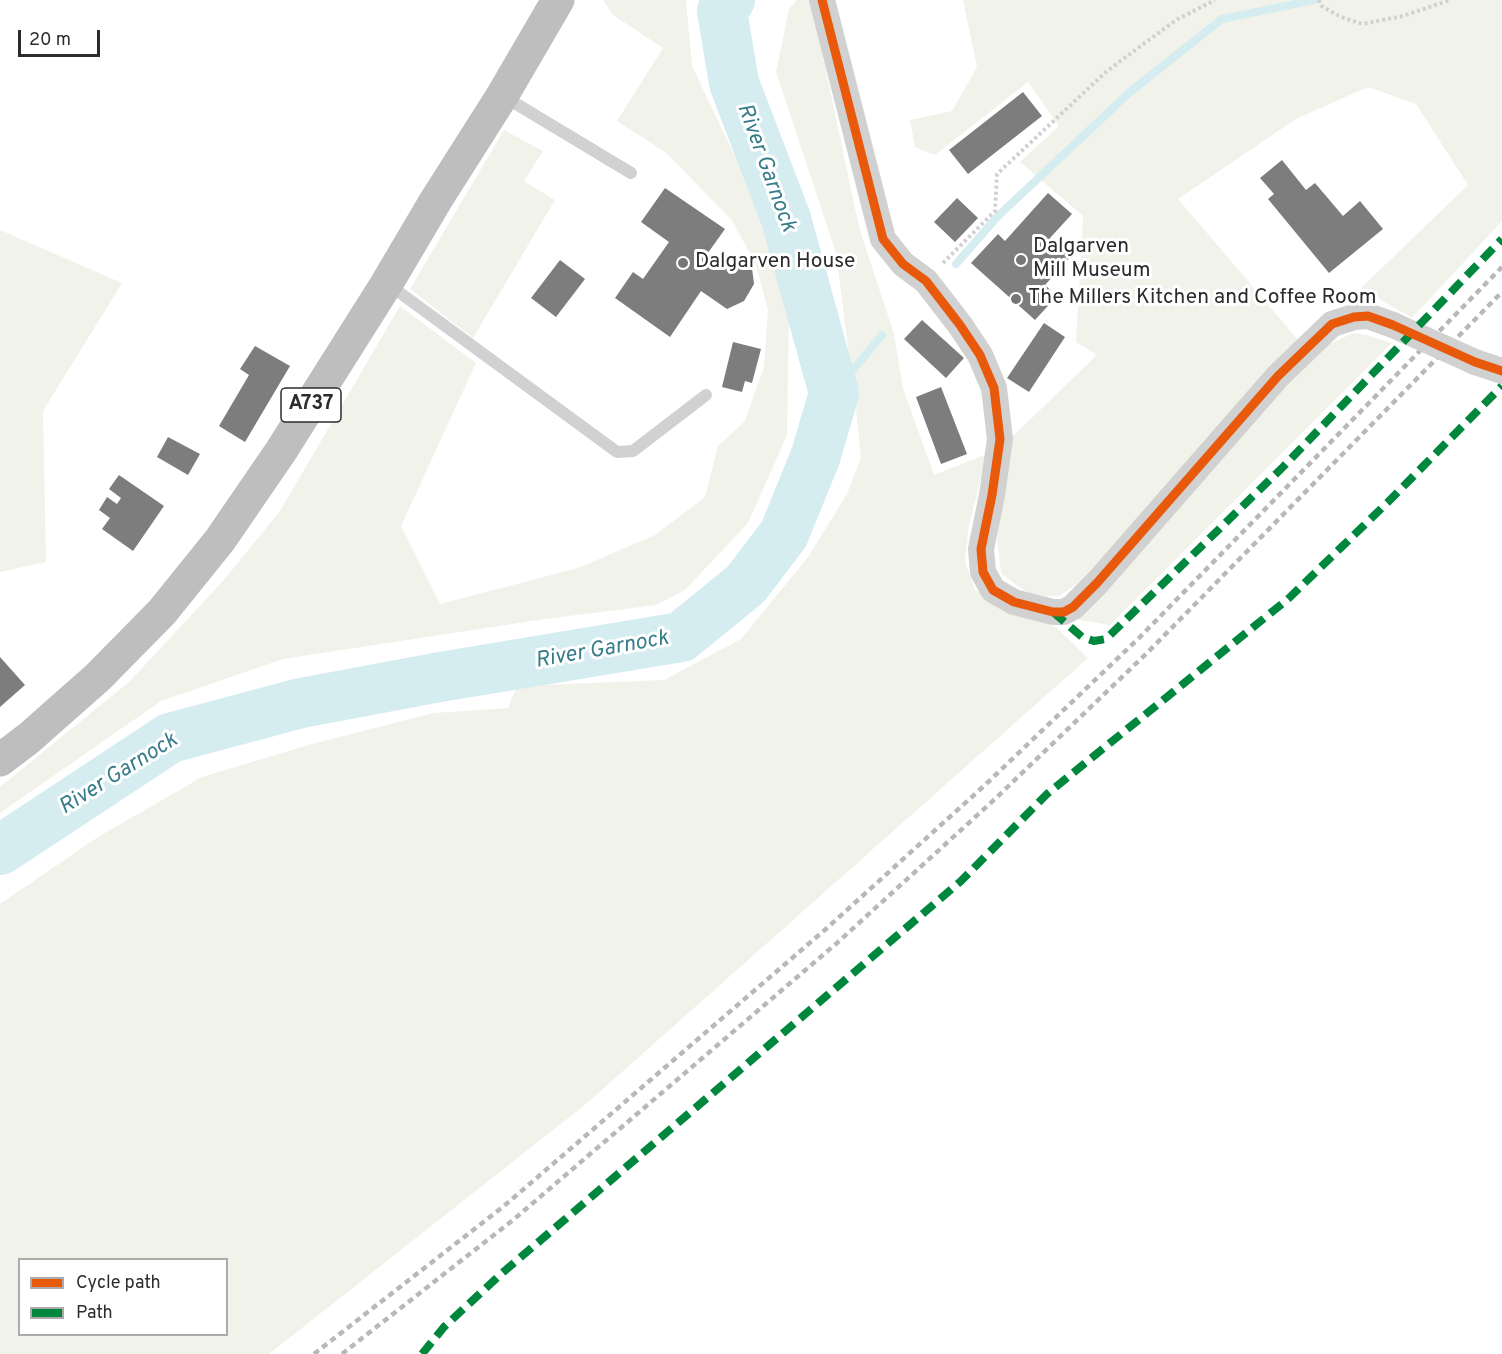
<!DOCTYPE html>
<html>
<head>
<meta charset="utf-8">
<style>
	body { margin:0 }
	#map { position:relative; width:1502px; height:1354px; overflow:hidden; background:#fff; font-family:Overpass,sans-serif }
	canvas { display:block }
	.legend { position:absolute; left:18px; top:1258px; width:210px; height:78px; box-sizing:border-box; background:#fff; border:2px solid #ababab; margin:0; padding:8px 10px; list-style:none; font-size:18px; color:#2c2c2c }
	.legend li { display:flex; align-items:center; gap:12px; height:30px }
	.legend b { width:30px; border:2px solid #ababab }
	.scale { position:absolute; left:18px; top:30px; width:82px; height:27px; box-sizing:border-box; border:3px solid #2c2c2c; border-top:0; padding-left:8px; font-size:18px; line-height:21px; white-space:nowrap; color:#2c2c2c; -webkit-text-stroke:4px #fff; paint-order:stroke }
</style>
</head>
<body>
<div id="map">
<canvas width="1502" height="1354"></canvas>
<ul class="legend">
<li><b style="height:8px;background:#e8590c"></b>Cycle path</li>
<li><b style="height:8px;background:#00873e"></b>Path</li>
</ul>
<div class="scale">20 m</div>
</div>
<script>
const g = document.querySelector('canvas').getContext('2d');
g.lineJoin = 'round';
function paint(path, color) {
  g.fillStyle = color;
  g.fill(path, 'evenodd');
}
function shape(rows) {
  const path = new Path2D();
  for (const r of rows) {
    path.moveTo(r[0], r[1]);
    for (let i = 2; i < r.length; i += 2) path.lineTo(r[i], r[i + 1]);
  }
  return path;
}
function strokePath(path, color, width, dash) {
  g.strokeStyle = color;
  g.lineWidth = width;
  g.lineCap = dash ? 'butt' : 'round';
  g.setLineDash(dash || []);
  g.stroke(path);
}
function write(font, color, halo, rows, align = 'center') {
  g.font = font + ' Overpass,sans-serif';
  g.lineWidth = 6;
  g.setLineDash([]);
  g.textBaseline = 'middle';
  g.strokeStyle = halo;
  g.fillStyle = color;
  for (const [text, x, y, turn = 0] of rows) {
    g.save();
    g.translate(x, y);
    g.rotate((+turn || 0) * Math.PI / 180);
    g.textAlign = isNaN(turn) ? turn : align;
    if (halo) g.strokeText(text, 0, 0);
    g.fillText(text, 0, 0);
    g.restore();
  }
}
const green = shape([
	[603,0,686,0,692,66,750,188,789,314,787,435,748,523,685,590,656,605,545,619,283,659,161,701,0,813,0,787,129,682,223,581,280,511,400,306,476,363,401,526,440,604,578,568,655,535,705,497,718,446,745,421,764,367,768,310,756,265,732,220,665,152,617,121,663,48,613,15],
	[797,0,811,0,859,227,894,334,903,388,934,475,987,454,969,525,965,561,975,590,1057,628,1088,658,586,1104,269,1354,0,1354,0,904,98,837,202,777,312,744,434,713,508,708,517,686,664,680,741,639,808,557,847,494,861,457,856,409,836,253,776,72,789,9],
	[20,1260,226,1260,226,1334,20,1334],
	[963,0,1502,0,1502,221,1412,318,1361,288,1468,185,1416,104,1368,87,1296,119,1178,199,1299,341,1089,576,1059,596,1035,597,1016,585,1001,573,997,537,1012,437,1097,355,1076,342,1083,216,1020,162,1059,126,1028,82,935,155,915,147,910,120,952,111,977,67],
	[504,130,543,151,524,181,555,200,473,338,410,289],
	[0,230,122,283,43,411,46,562,0,572],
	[1353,333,1366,335,1392,343,1110,625,1074,619,1319,349]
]);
const stream = shape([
	[956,264,998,216,1130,92,1222,19,1314,0],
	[834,393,882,335]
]);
const river = shape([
	[0,850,170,738,301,703,440,677,681,637,746,584,784,534,816,455,834,393,786,219,734,83,722,11,730,0]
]);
const building = shape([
	[1023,92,1042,116,968,174,949,150],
	[1282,160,1306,190,1315,183,1343,216,1360,201,1383,229,1329,273,1268,199,1274,194,1260,178],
	[665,188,725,229,705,257,720,268,730,253,752,268,754,284,744,301,727,309,701,291,670,337,615,298,633,272,643,279,669,242,641,222],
	[1048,193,1072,214,1050,238,1071,256,1045,285,1057,296,1035,320,971,263,998,234,1005,241],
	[957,198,978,218,955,242,934,222],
	[560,260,585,279,556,317,531,298],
	[922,320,964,358,946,378,904,339],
	[1044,323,1065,337,1029,392,1007,378],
	[733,342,761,349,752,383,745,381,742,392,722,387],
	[255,346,290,366,245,442,219,426,249,375,240,369],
	[941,387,967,454,941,464,916,397],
	[168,437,200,454,188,475,157,457],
	[119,475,164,506,133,551,102,529,110,518,99,510,107,497,117,504,121,498,109,489],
	[0,657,25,685,0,707]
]);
const path = shape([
	[1319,0,1320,5,1341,17,1362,24,1403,16,1450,0],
	[943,263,995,211,997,174,1107,71,1176,20,1215,0]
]);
const lane = shape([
	[503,96,631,173],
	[388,284,617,452,633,451,706,395]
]);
const street = shape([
	[822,0,883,239,903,264,926,281,960,325,980,355,994,388,1000,439,992,495,981,549,983,572,993,590,1014,602,1053,612,1064,612,1073,607,1097,583,1278,376,1332,324,1354,317,1368,316,1393,325],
	[1475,362,1502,371]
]);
const highway = shape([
	[0,760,29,738,98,677,162,612,220,540,281,451,387,283,436,200,502,96,558,0]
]);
const rail = shape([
	[314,1354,504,1206,827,928,985,785,1139,638,1502,267],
	[342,1354,513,1220,837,943,995,799,1148,652,1502,292]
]);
const streetBridge = shape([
	[1393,325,1475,362]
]);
const quiet = shape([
	[1053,612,1082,637,1094,641,1106,639,1283,467,1502,239],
	[422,1354,444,1327,501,1274,961,881,1047,794,1288,599,1388,502,1502,386]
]);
const cycleway = shape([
	[822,0,883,239,903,264,926,281,960,325,980,355,994,388,1000,439,992,495,981,549,983,572,993,590,1014,602,1053,612,1064,612,1073,607,1097,583,1278,376,1332,324,1354,317,1368,316,1393,325,1475,362,1502,371]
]);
const markers = [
	[1021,260,6,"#767676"],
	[683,263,6,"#767676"],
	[1016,299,6,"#767676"]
];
const shields = [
	[311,405,60]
];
const shieldNames = [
	["A737",311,405]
];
const poiNames = [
	["Dalgarven",1033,248],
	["Mill Museum",1033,272],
	["Dalgarven House",695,263],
	["The Millers Kitchen and Coffee Room",1028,299]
];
const waterNames = [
	["River Garnock",765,168,70],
	["River Garnock",602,651,-10],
	["River Garnock",119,775,-32]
];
paint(green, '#f1f3ea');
strokePath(stream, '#d5edf1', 8);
strokePath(river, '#d5edf1', 50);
paint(building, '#7d7d7d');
strokePath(path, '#d1d1d1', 4, [3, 3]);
strokePath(lane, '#d1d1d1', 12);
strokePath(street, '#d1d1d1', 26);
strokePath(highway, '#bebebe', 33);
strokePath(rail, '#b8b8b8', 4.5, [6, 4.5]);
strokePath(streetBridge, '#d1d1d1', 26);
strokePath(quiet, '#00873e', 8, [15, 8]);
strokePath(cycleway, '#e8590c', 9);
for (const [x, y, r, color] of markers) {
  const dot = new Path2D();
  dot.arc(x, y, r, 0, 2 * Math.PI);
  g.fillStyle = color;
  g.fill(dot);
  strokePath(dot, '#fff', 2);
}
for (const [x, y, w] of shields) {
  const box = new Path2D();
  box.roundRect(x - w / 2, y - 17, w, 34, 4.5);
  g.fillStyle = '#fff';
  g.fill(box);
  strokePath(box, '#2c2c2c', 1.5);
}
write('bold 20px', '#2c2c2c', null, shieldNames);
write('21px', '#2c2c2c', '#fff', poiNames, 'left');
write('italic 22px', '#367c89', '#fff', waterNames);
</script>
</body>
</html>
